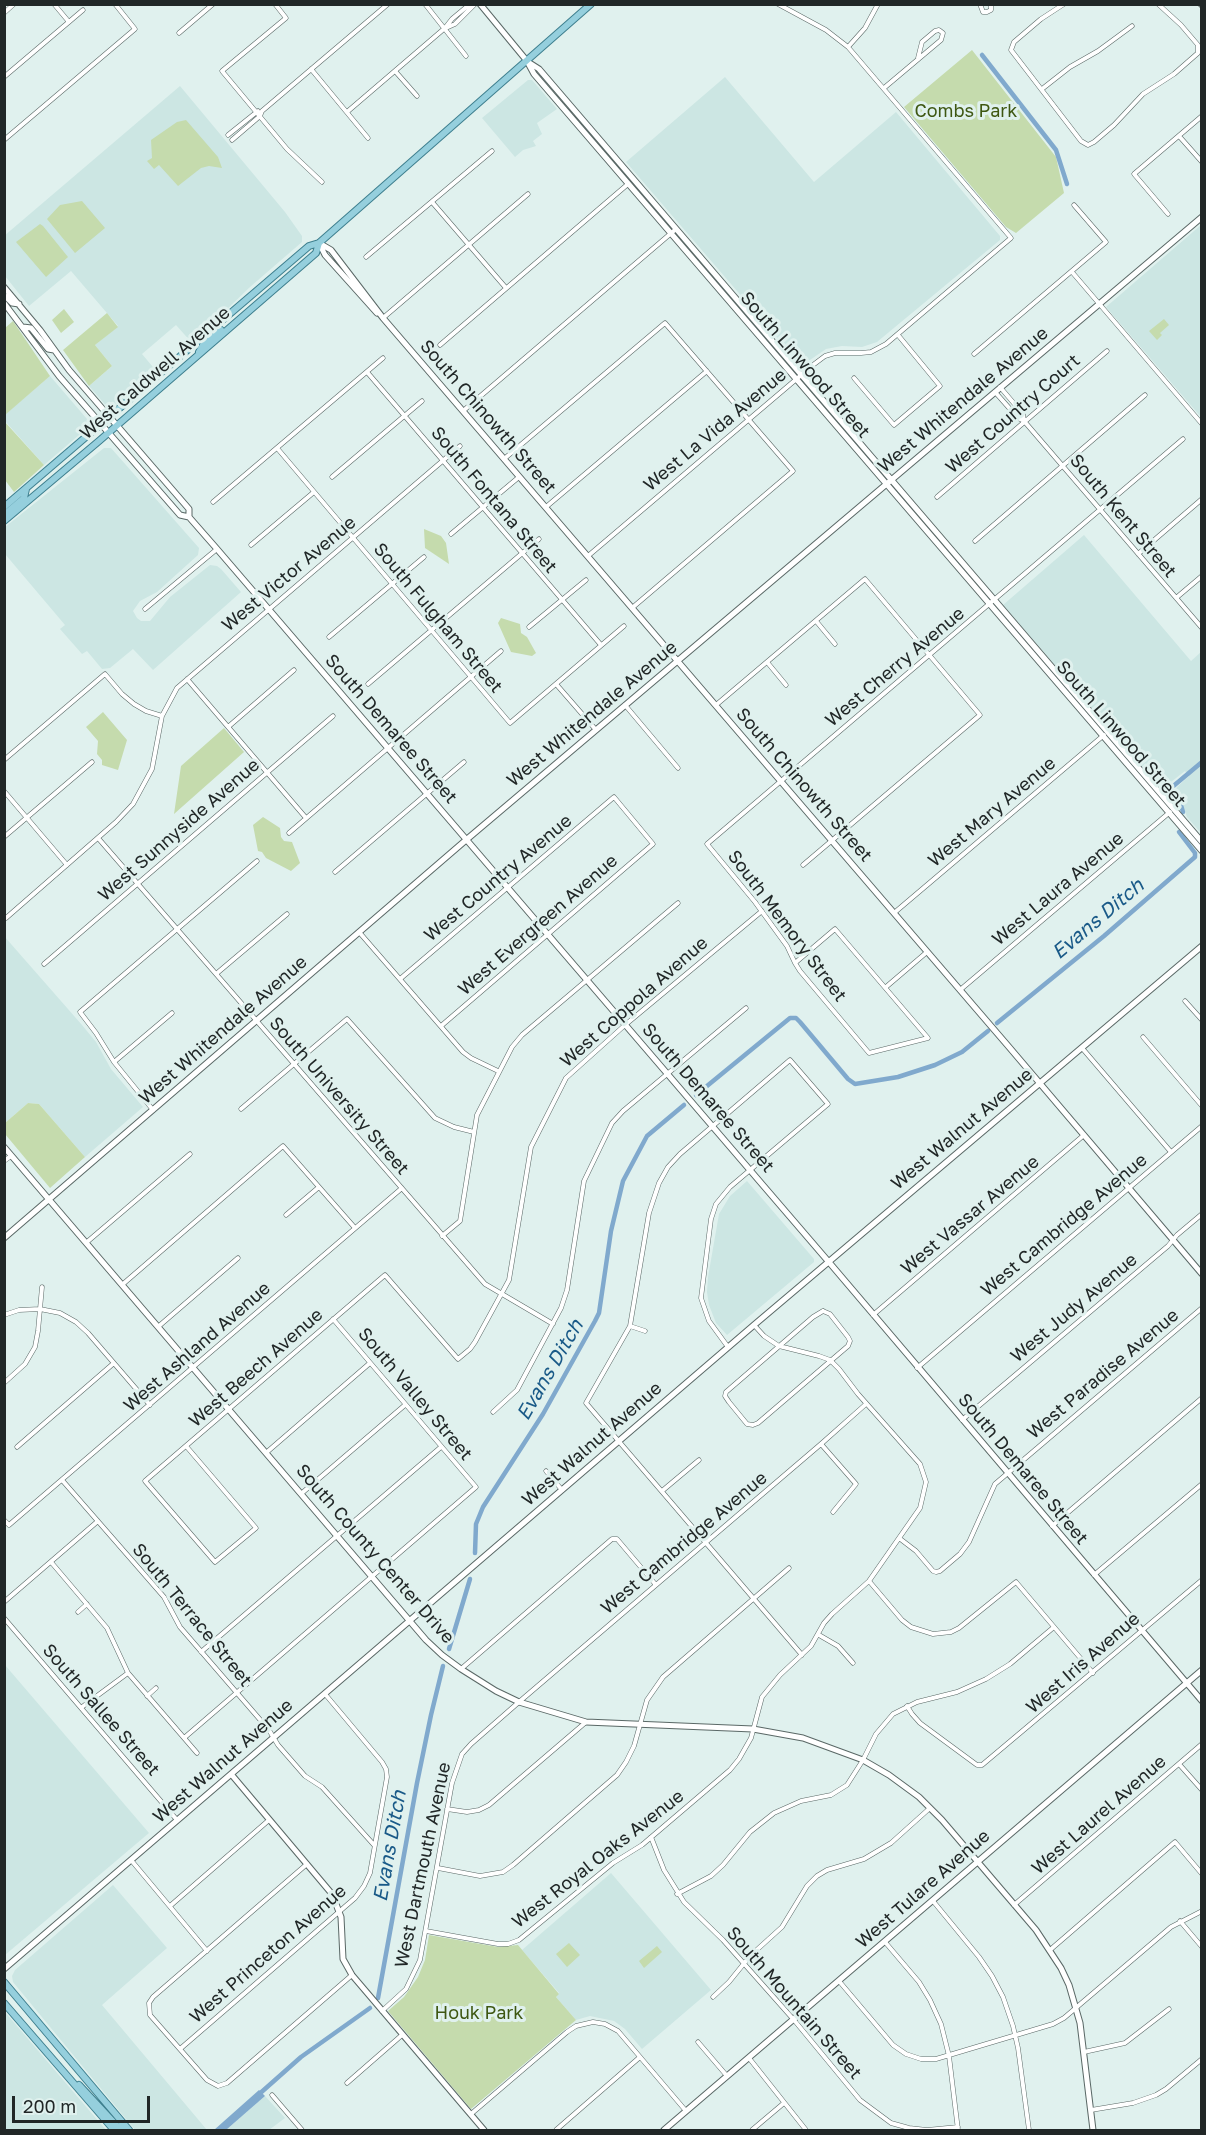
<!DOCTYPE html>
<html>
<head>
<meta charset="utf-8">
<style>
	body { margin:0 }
	#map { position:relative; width:1206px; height:2135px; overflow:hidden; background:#e0f1ee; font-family:"Golos Text",sans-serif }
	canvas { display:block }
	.frame { position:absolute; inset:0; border:6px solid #212727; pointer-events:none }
	.scale { position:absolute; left:12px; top:2096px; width:138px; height:27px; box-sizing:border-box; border:3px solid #212727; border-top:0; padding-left:8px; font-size:18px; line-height:21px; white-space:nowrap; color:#212727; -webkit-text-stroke:4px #e0f1ee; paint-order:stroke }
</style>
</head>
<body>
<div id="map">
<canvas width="1206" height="2135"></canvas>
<div class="frame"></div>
<div class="scale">200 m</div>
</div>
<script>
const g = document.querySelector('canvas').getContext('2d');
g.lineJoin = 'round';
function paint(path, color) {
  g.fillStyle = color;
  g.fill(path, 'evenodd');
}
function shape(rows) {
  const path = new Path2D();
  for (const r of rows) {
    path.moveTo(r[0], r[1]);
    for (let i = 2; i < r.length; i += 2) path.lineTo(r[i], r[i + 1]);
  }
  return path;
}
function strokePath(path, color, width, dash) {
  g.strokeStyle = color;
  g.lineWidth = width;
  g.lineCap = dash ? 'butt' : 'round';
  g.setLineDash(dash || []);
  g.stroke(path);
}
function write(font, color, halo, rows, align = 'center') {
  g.font = font + ' "Golos Text",sans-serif';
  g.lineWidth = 6;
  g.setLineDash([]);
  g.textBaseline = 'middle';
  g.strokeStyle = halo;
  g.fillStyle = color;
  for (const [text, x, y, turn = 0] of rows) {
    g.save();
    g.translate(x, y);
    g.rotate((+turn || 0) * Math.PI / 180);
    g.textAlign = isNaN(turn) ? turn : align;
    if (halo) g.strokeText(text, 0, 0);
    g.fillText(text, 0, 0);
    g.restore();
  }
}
const built = shape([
	[725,77,814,182,896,112,1000,236,1000,240,877,342,862,347,842,346,826,349,804,364,799,363,626,162],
	[528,80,532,80,557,109,537,123,542,134,533,141,536,146,523,150,515,157,482,118],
	[180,86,285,212,302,236,302,242,250,287,192,343,176,325,142,354,158,373,113,410,109,409,89,386,112,366,95,345,118,326,71,271,29,306,5,276,4,236],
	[1201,225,1201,417,1106,307],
	[50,376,87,419,86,429,44,465,5,421,4,415],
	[104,448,111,448,199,548,198,555,157,592,140,601,133,611,137,618,141,621,150,621,170,597,210,565,217,566,221,569,241,592,153,670,133,649,110,668,102,669,87,651,82,654,60,629,65,625,5,554,5,527],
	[1084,535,1191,661,1201,652,1201,833,1187,817,1182,802,1174,792,1177,787,1189,776,1185,771,1162,789,1003,605],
	[4,936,82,1025,96,1042,111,1069,143,1107,85,1157,39,1104,28,1103,5,1123],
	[747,1181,814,1259,814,1262,727,1335,716,1323,709,1305,707,1292,708,1277,719,1214,730,1196],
	[5,1665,149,1833,5,1955,4,1955],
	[611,1873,711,1990,642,2049,625,2029,614,2021,590,2016,576,2020,556,1997,559,1993,522,1950],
	[113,1885,167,1948,102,2005,207,2130,135,2130,13,1982,12,1976,15,1970],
	[5,2012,106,2130,5,2130],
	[265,2096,285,2118,269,2130,226,2130]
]);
const green = shape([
	[972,50,1056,157,1064,193,1016,233,1006,227,904,107],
	[186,120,218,157,222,168,209,166,201,168,178,186,159,165,154,169,147,161,152,158,151,140,177,122],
	[82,201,105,228,75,253,47,219,60,205],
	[40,224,43,226,68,257,46,277,16,242],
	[64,309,74,322,61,333,52,320],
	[107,313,118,327,95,345,112,366,89,386,63,350],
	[1164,319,1169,325,1160,333,1162,335,1157,340,1149,331],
	[13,321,50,376,5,415,5,328],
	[4,421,44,465,14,492,5,480],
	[424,529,441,536,446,543,449,564,425,548],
	[501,618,520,624,521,633,527,637,536,653,532,656,511,652,498,623],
	[103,712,127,740,118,770,102,765,102,760,97,754,98,741,86,727],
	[224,728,244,752,174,814,181,766],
	[263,817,280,828,281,837,284,841,292,842,300,863,291,871,266,858,262,852,258,851,253,825],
	[28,1103,39,1104,85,1157,50,1188,5,1134,5,1123],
	[429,1935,498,1947,518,1945,559,1994,556,1997,576,2020,471,2109,388,2011,404,1997,418,1977,425,1960],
	[569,1943,580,1955,567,1967,556,1954],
	[657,1946,662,1952,644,1968,639,1961]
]);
const water = shape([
	[259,2090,265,2096,226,2130,214,2130]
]);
const canal = shape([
	[982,55,1056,150,1067,184],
	[1183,812,1181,805,1171,793,1171,788,1202,762],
	[997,1023,1104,936,1195,857,1195,853,1179,832],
	[696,1095,790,1018,796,1018,800,1022,848,1079,855,1084,898,1077,935,1065,962,1052,988,1031],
	[475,1553,476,1524,483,1507,543,1414,595,1321,599,1313,611,1231,623,1181,647,1136,684,1105],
	[449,1649,470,1579],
	[378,1998,417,1783,431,1715,443,1666],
	[257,2096,301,2057,370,2008]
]);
const street = shape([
	[54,4,69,22],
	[275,4,286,18,222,71,287,149,322,182],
	[425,4,466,56],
	[980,4,983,12,987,12,991,10,991,4],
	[1064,4,1041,19,1014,42,1011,50,1081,141,1088,145,1094,142,1114,125,1143,94,1174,74,1198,53,1198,45,1181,25,1158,4],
	[4,13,14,4],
	[446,28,455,24,475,4],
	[179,33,213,4],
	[848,47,865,28,878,4],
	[311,69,368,138],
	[395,71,417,96],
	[4,77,83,10],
	[884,88,941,40,943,33,939,30,935,31,922,42,918,58],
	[1042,89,1070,67,1098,51,1132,26],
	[347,112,445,28,452,19,470,4],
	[228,135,258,111],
	[1179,136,1202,162],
	[4,140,135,29,115,4],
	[232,140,260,116,262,111,388,4],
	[432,202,506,288],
	[1168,214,1134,174,1202,116],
	[366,257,492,151],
	[1072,272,1202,424],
	[383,318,528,194],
	[440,345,628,184],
	[974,354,1106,242,1074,205],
	[367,372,601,645],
	[854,378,894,425,940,386,898,335],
	[1000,387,1023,414,1024,421],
	[995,392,1018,418,1024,421,1202,628],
	[463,411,676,229],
	[277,448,510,723,624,626],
	[504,459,665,323,793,471,632,608],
	[332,477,422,401],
	[937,497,1107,351],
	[213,502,383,358],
	[546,507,707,371],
	[451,534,519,477],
	[975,541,1145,395],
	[251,545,314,492],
	[1138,554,1202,499],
	[588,556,813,365,825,356,835,353,861,353,871,352,886,344,1011,238,848,47,826,30,778,4],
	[1176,598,1202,576],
	[145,609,217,549],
	[816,621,835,644],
	[529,627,586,580],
	[329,637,424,557],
	[767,662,786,685],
	[187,679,306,818],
	[368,684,539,539],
	[556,684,596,730],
	[625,705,678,768],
	[716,705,865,579,980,715,803,865],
	[228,727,294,670],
	[4,760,105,674,122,694,134,704,146,711,162,716],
	[4,791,67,865],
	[289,833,501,651],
	[4,837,92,762],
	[98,838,485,1284,553,1324],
	[335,872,464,762],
	[894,913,1104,735],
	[6,918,116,822,133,804,152,769,162,716,177,688,460,446],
	[359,932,463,1052,471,1058,498,1071],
	[795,963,835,929,928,1038,869,1053,800,971,795,963,787,946,755,902,707,844,1183,439],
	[44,964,333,716],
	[216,974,287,914],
	[400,979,614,797,653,844,441,1026],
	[886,987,927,952],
	[960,990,1170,812],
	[1185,1001,1202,1020],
	[1143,1037,1202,1106],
	[1082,1048,1171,1152],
	[114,1062,172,1013],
	[241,1109,347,1019,435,1118,454,1127,474,1132],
	[153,1110,114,1062,96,1033,80,1012,257,861],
	[4,1161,11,1156],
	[286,1215,319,1187],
	[442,1236,460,1221,477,1115,512,1047,522,1035,678,903],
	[87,1242,190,1154],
	[123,1284,283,1146,355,1228],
	[823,1311,830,1314,848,1337,850,1341,848,1346,758,1423,753,1425,747,1424,729,1402,725,1396,726,1392,813,1317,823,1311],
	[4,1315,19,1310,40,1309,60,1313,76,1322,88,1333,150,1405],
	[873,1315,1084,1135],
	[159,1326,238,1258],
	[630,1326,645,1331],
	[728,1347,709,1321,701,1298,711,1219,716,1204,730,1187,828,1104,790,1060,680,1154,668,1167,659,1183,649,1213,630,1326,586,1403,802,1655],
	[917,1368,1202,1126],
	[4,1383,25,1364,35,1347,38,1331,42,1287],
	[493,1412,517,1390,561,1308,567,1290,584,1181,612,1123,623,1111,746,1008],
	[962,1420,1168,1246,1177,1235,1202,1214],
	[821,1444,856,1484,833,1512],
	[186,1446,256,1528,215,1562,145,1481,385,1275,458,1359,470,1349,475,1342,509,1280,531,1147,566,1078,625,1025,762,911],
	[17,1447,114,1363],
	[267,1452,370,1363],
	[546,1471,562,1490],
	[62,1480,164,1597,180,1627,269,1730,278,1745,305,1776,322,1787,374,1845],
	[662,1491,699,1460],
	[302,1493,405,1405],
	[4,1520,9,1525,402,1188],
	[1052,1526,1202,1398],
	[899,1538,916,1551,933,1571,936,1572,940,1571,960,1554,969,1542,995,1484,1202,1308],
	[51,1562,107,1628,128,1673,197,1753],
	[1094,1575,1202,1484],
	[869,1581,902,1620,911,1627,933,1634,951,1632,959,1628,1016,1582,1093,1673],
	[4,1602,98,1521],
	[78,1612,87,1604],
	[4,1618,177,1820],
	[819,1635,838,1646,853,1663],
	[201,1652,441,1447],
	[461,1669,612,1539,617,1539,656,1585],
	[147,1696,156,1688],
	[907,1706,912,1714,920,1723,977,1765,982,1765,1202,1580],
	[82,1707,128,1673],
	[184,1738,476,1487,333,1319],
	[1179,1764,1202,1790],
	[447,1809,467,1812,479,1810,489,1805,586,1722],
	[651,1837,664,1870,684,1902,723,1940,794,2020,860,2100,891,2123,909,2128,927,2130,958,2127],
	[131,1860,207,1951],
	[307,1864,153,1997,149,2003,150,2015,207,2080,218,2086,227,2083,352,1975],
	[438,1868,480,1876,503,1872,513,1865,617,1775,626,1762,634,1746,647,1700,663,1677,789,1568],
	[677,1894,711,1876,723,1865,750,1832,774,1813,801,1801,831,1795,847,1785,863,1760,876,1734,893,1714,917,1702,957,1692,986,1679,1010,1664,1054,1627],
	[933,1901,979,1957,992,1976,1003,1997,1013,2026,1018,2048,1029,2130],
	[1014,1905,1202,1744],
	[170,1906,269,1820],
	[1180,1921,1202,1947],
	[426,1931,498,1944,508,1944,519,1940,613,1863,642,1845,730,1770,739,1759,751,1738,762,1697,780,1675,811,1646,824,1623,832,1614,869,1581,920,1508,926,1482,920,1464,858,1394,839,1369,830,1360,819,1356,779,1346,764,1336,754,1325],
	[885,1942,919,1982,930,2000,941,2024,949,2056,958,2130],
	[1050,1950,1175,1842,1202,1874],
	[839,1981,893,2045,906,2054,921,2059,936,2059,1053,2024,1064,2018,1171,1927,1202,1911],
	[713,1997,729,1982,750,1956,782,1927,807,1886,817,1876,827,1870,864,1859,891,1843,930,1808],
	[382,2011,406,1989,420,1960,452,1783,462,1754,471,1744,519,1702,821,1444,866,1404],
	[698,2042,727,2076],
	[180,2049,355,1898,364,1886,370,1873,387,1777,386,1769,382,1762,325,1694],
	[1084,2052,1125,2043,1169,2009],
	[749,2058,806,2130],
	[347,2083,402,2035],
	[272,2095,302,2130],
	[1091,2110,1133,2103,1156,2095,1166,2089,1202,2059],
	[471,2114,567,2032,576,2026,593,2022,605,2024,618,2031,686,2111],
	[556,2130,640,2057],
	[752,2130,784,2103]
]);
const secondary = shape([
	[480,4,527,61,534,74,1202,851],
	[1201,4,1202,5],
	[528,62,539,69,1202,842],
	[319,243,331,250,383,318,1009,1047,1202,1274],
	[320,245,325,255,377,313],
	[4,287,40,330,69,370,189,509,189,517],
	[4,295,12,303,19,304],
	[4,303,59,376,94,416,180,515,189,517,217,549,828,1261,1202,1701],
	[23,327,31,328,48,349,54,350],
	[4,1147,426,1640,442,1655,461,1669,496,1691,519,1702,586,1722,753,1729,803,1738,863,1760,889,1775,919,1797,942,1820,1036,1930,1061,1968,1069,1985,1080,2023,1093,2130],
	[4,1238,466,840,1202,217],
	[231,1774,332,1894,341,1917,343,1959,352,1975,484,2130],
	[4,1969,754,1325,1202,946],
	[664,2130,1202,1670]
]);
const primary = shape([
	[199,352,203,345,221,330],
	[4,507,309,246,319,243],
	[4,515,24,498,26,489],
	[4,521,99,441,316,253,319,243,591,4],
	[4,1982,129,2130],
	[4,2003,114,2130],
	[79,2085,117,2126,126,2127]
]);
const parkNames = [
	["Combs Park",966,111],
	["Houk Park",479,2013]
];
const streetNames = [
	["South Linwood Street",805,365,49],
	["West Caldwell Avenue",155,373,-41],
	["West Whitendale Avenue",963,400,-40],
	["West Country Court",1013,414,-41],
	["South Chinowth Street",488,417,49],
	["West La Vida Avenue",715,430,-40],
	["South Fontana Street",494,500,50],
	["South Kent Street",1123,516,50],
	["West Victor Avenue",289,574,-40],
	["South Fulgham Street",438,618,50],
	["West Cherry Avenue",895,667,-40],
	["West Whitendale Avenue",592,714,-40],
	["South Demaree Street",391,729,49],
	["South Linwood Street",1121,734,49],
	["South Chinowth Street",804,785,49],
	["West Mary Avenue",992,812,-40],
	["West Sunnyside Avenue",179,830,-41],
	["West Country Avenue",498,878,-40],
	["West Laura Avenue",1058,889,-40],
	["West Evergreen Avenue",538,925,-41],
	["South Memory Street",787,926,53],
	["West Coppola Avenue",634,1002,-41],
	["West Whitendale Avenue",223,1030,-41],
	["South University Street",339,1096,49],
	["South Demaree Street",708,1098,49],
	["West Walnut Avenue",962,1129,-40],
	["West Vassar Avenue",970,1215,-40],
	["West Cambridge Avenue",1064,1225,-40],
	["West Judy Avenue",1074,1308,-40],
	["West Ashland Avenue",197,1347,-41],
	["West Beech Avenue",256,1368,-41],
	["West Paradise Avenue",1103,1374,-40],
	["South Valley Street",415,1394,50],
	["West Walnut Avenue",592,1444,-41],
	["South Demaree Street",1023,1469,50],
	["West Cambridge Avenue",684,1543,-40],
	["South County Center Drive",375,1554,49],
	["South Terrace Street",192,1615,51],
	["West Iris Avenue",1083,1663,-41],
	["South Sallee Street",101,1710,49],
	["West Walnut Avenue",223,1761,-41],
	["West Laurel Avenue",1099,1815,-41],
	["West Royal Oaks Avenue",598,1859,-38],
	["West Dartmouth Avenue",423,1865,-78],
	["West Tulare Avenue",923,1889,-41],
	["West Princeton Avenue",268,1954,-41],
	["South Mountain Street",794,2003,49]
];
const waterNames = [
	["Evans Ditch",1098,919,-40],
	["Evans Ditch",550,1370,-60],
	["Evans Ditch",390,1846,-80]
];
paint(built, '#cce6e3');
paint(green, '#c5dbad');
paint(water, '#80a9cd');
strokePath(canal, '#80a9cd', 4.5);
strokePath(street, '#5a6866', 5);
strokePath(secondary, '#5a6866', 7);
strokePath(primary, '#3e7f8e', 8);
strokePath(street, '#fff', 4);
strokePath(secondary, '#fff', 5);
strokePath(primary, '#95cfdd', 6);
write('18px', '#3e5712', '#e0f1ee', parkNames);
write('18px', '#212727', '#e0f1ee', streetNames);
write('italic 20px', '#1a5a88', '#e0f1ee', waterNames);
</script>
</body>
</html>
